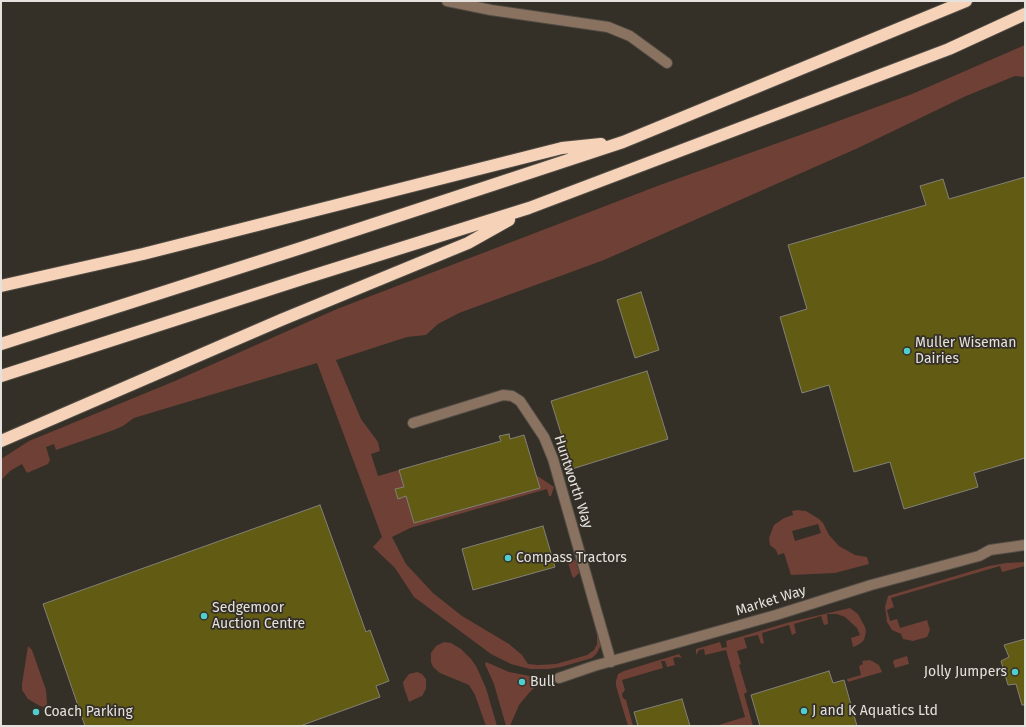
<!DOCTYPE html>
<html>
<head>
<meta charset="utf-8">
<style>
	body { margin:0 }
	#map { position:relative; width:1026px; height:727px; overflow:hidden; background:#342f27; font-family:"Fira Sans",sans-serif }
	canvas { display:block }
	.frame { position:absolute; inset:0; border:2px solid #e5e2dd; pointer-events:none }
</style>
</head>
<body>
<div id="map">
<canvas width="1026" height="727"></canvas>
<div class="frame"></div>
</div>
<script>
const g = document.querySelector('canvas').getContext('2d');
g.lineJoin = 'round';
function paint(path, color) {
  g.fillStyle = color;
  g.fill(path, 'evenodd');
}
function shape(rows) {
  const path = new Path2D();
  for (const r of rows) {
    path.moveTo(r[0], r[1]);
    for (let i = 2; i < r.length; i += 2) path.lineTo(r[i], r[i + 1]);
  }
  return path;
}
function strokePath(path, color, width, dash) {
  g.strokeStyle = color;
  g.lineWidth = width;
  g.lineCap = dash ? 'butt' : 'round';
  g.setLineDash(dash || []);
  g.stroke(path);
}
function write(font, color, halo, rows, align = 'center') {
  g.font = font + ' "Fira Sans",sans-serif';
  g.lineWidth = 3.5;
  g.setLineDash([]);
  g.textBaseline = 'middle';
  g.strokeStyle = halo;
  g.fillStyle = color;
  for (const [text, x, y, turn = 0] of rows) {
    g.save();
    g.translate(x, y);
    g.rotate((+turn || 0) * Math.PI / 180);
    g.textAlign = isNaN(turn) ? turn : align;
    if (halo) g.strokeText(text, 0, 0);
    g.fillText(text, 0, 0);
    g.restore();
  }
}
const green = shape([
	[1025,45,1025,77,1015,76,966,96,858,148,604,260,459,313,438,324,426,335,407,337,336,360,361,419,378,442,380,451,371,454,378,476,399,470,414,523,539,488,536,475,554,487,551,496,549,496,547,489,410,528,392,537,406,564,433,593,462,616,509,644,522,655,528,664,538,665,556,664,587,655,594,650,597,644,597,635,601,634,600,647,597,653,592,658,561,667,548,669,530,669,511,664,491,654,414,597,395,568,373,547,382,537,317,363,134,418,123,426,114,430,56,450,54,444,46,447,50,460,48,464,27,473,22,464,10,471,1,480,1,459,29,441,175,381,337,309,660,185,803,134,912,94],
	[797,510,806,511,819,519,823,523,829,535,839,546,855,555,867,557,869,564,835,573,791,575,784,553,778,555,776,550,770,545,769,538,774,525,784,518,793,515,792,511],
	[818,524,821,533,795,541,792,531],
	[568,557,576,561,579,573,574,578,572,576,567,559],
	[1025,562,1025,566,1002,572,1000,566,891,598,894,607,887,610,890,621,897,619,900,628,927,620,930,630,927,637,913,641,903,639,901,634,892,630,887,622,885,607,888,596,891,595,989,566,1006,563],
	[850,608,858,614,865,627,866,632,864,640,861,643,856,646,853,647,851,638,860,635,857,628,845,617,837,614,827,614,828,624,824,625,821,616,794,624,796,633,792,635,789,625,762,633,764,643,761,644,758,635,744,638,747,648,737,651,741,664,739,665,747,692,744,694,753,726,715,726,745,717,726,650,705,655,704,649,699,650,696,655,696,649,720,642,722,648,727,647,726,641,790,622],
	[444,642,451,643,461,649,471,659,476,666,486,688,497,726,486,726,475,695,469,685,440,673,433,667,431,662,431,653,436,646],
	[28,646,32,650,46,690,47,703,47,705,44,707,40,706,28,699,22,690,22,684],
	[679,654,682,658,677,657,673,658,675,665,667,667,665,661,661,661,663,668,622,680,625,690,622,694,623,698,626,700,633,726,628,726,616,686,616,681,618,674,624,671],
	[907,656,909,664,895,668,893,662,894,660],
	[870,660,879,665,882,672,848,682,847,679,861,675,859,666,863,664,862,661],
	[486,662,509,672,535,677,540,680,538,684,529,693,519,705,510,726,506,726,494,684,485,664],
	[417,672,422,674,426,679,426,689,422,696,409,702,404,688,403,682,409,674]
]);
const building = shape([
	[1025,177,1025,458,974,473,978,487,904,509,890,462,854,472,829,385,802,393,780,317,807,309,788,245,926,205,920,186,943,179,949,199,1025,177],
	[641,292,659,350,635,358,617,300,641,292],
	[647,371,668,439,572,469,551,401,647,371],
	[509,434,510,439,524,435,540,488,414,523,406,496,398,499,395,489,404,487,399,470,501,441,499,436,509,434],
	[320,505,366,632,370,630,389,681,376,686,380,697,300,726,85,726,43,604,320,505],
	[543,526,555,567,473,590,462,549,543,526],
	[1025,639,1025,705,1022,705,1016,684,1008,685,1001,661,1009,657,1004,645,1025,639],
	[829,671,833,683,844,680,857,726,760,726,751,695,829,671],
	[682,699,690,726,638,726,634,712,682,699]
]);
const minor = shape([
	[447,1,491,10,608,27,630,36,667,63],
	[413,423,503,395,512,396,520,401,544,437,553,459,611,662],
	[559,678,594,666,776,615,871,585,979,556,990,550,1025,545]
]);
const highway = shape([
	[1,286,143,254,562,148,601,144],
	[1,344,301,248,623,142,966,1],
	[1,376,302,279,529,208,949,49,1025,14],
	[1,441,281,320,468,243,509,220]
]);
const markers = [
	[907,351,4,"#52cdce"],
	[508,558,4,"#52cdce"],
	[204,616,4,"#52cdce"],
	[1015,672,4,"#52cdce"],
	[522,682,4,"#52cdce"],
	[804,711,4,"#52cdce"],
	[36,712,4,"#52cdce"]
];
const poiNames = [
	["Muller Wiseman",915,343],
	["Dairies",915,359],
	["Compass Tractors",516,558],
	["Sedgemoor",212,608],
	["Auction Centre",212,624],
	["Jolly Jumpers",1007,672,"right"],
	["Bull",530,682],
	["J and K Aquatics Ltd",812,711],
	["Coach Parking",44,712]
];
const streetNames = [
	["Huntworth Way",573,482,72],
	["Market Way",771,601,-17]
];
paint(green, '#6f4035');
paint(building, '#625b14');
strokePath(building, '#828177', 1);
strokePath(minor, '#504c44', 12);
strokePath(highway, '#504c44', 14);
strokePath(minor, '#8a7261', 10);
strokePath(highway, '#f6d2b9', 12);
for (const [x, y, r, color] of markers) {
  const dot = new Path2D();
  dot.arc(x, y, r, 0, 2 * Math.PI);
  g.fillStyle = color;
  g.fill(dot);
  strokePath(dot, '#342f27', 1.5);
}
write('14px', '#e5e2dd', '#342f27', poiNames, 'left');
write('14px', '#e5e2dd', '#342f27', streetNames);
</script>
</body>
</html>
